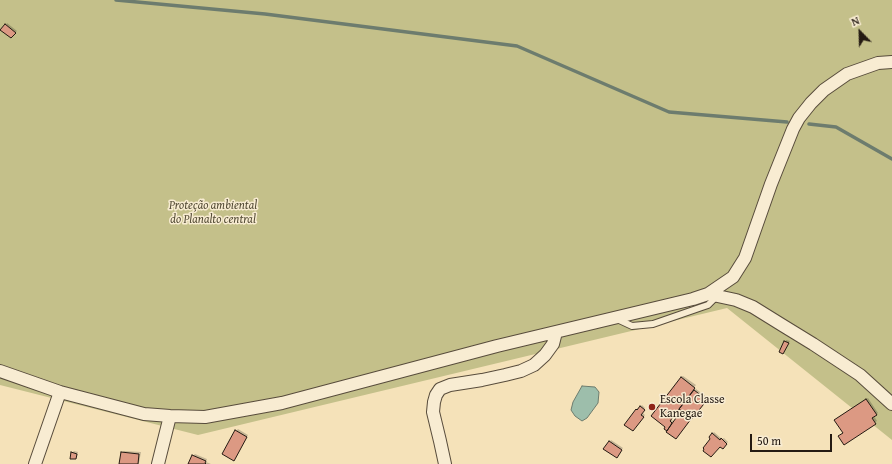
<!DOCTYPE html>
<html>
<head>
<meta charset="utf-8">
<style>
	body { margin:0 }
	#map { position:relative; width:892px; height:464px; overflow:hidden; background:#f5e2b9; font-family:"Gentium Book Plus",serif }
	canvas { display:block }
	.north { position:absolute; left:840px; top:12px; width:40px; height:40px; -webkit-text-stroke:3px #f8ecd2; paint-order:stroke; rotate:337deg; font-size:11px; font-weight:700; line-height:16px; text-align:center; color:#241a12 }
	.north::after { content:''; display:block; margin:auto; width:14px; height:18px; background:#241a12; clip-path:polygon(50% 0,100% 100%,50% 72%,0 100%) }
	.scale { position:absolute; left:750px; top:434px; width:82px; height:18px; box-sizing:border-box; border:2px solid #241a12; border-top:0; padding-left:5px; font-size:12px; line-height:14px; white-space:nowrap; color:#241a12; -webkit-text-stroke:3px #f8ecd2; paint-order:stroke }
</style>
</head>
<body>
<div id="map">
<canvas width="892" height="464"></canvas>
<div class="north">N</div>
<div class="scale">50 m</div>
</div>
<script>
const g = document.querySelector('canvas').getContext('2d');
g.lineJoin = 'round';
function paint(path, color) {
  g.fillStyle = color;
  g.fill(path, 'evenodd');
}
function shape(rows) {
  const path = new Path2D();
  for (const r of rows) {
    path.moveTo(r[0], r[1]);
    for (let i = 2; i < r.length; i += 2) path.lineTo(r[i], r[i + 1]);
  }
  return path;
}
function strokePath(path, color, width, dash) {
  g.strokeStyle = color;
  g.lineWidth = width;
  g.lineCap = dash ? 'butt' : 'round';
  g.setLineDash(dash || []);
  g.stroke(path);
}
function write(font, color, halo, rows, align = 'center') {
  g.font = font + ' "Gentium Book Plus",serif';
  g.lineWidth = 3;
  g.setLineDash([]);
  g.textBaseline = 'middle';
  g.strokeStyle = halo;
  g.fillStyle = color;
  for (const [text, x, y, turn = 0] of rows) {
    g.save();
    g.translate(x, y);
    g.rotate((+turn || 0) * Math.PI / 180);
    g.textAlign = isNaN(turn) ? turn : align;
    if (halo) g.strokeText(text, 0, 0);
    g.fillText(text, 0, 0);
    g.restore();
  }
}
const green = shape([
	[0,0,892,0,892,440,727,308,198,435,0,385]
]);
const water = shape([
	[582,386,595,387,599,392,598,403,587,418,582,421,575,416,571,410,573,402,582,386]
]);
const shadow = shape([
	[7,23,17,31,13,35,6,25],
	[786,340,790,341,783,353,785,342],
	[683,376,696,385,691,391,693,393,696,389,708,398,694,416,691,417,677,436,665,429,681,377],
	[679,408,683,411,674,422,671,419],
	[868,398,878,413,874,416,877,421,844,443,844,433,837,418],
	[642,405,645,408,642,412,645,415,635,428,636,410,638,408,639,409],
	[238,429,248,435,236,458,236,431],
	[714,432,722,439,724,438,728,442,723,448,710,437],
	[611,440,623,448,618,455,610,442],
	[74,451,78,452,77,457,75,458,72,453],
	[124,451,141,452,139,463,138,464,120,464,122,452],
	[195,454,207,459,206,462,211,464,189,464,193,456]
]);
const stream = shape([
	[116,0,265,14,517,46,669,112,787,122],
	[809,124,836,127,892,159]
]);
const building = shape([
	[5,24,16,33,11,38,0,30,5,24],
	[784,341,789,343,783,354,779,352,784,341],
	[681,377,695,388,670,421,672,423,667,431,664,429,665,427,651,416,681,377],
	[694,390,707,400,692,419,679,409,694,390],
	[866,399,877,415,872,418,876,424,844,445,838,436,843,433,834,420,866,399],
	[640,406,645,410,641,415,644,417,633,431,624,425,636,409,637,410,640,406],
	[681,411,691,419,676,439,666,432,681,411],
	[235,430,247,437,234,461,222,454,235,430],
	[712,433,720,440,721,438,727,444,723,449,720,447,711,457,703,451,704,449,703,448,710,439,709,437,712,433],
	[609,441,622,450,617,458,603,449,609,441],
	[71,452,77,454,76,459,70,459,71,452],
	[121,452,139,454,138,464,119,464,121,452],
	[192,455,206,461,205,463,206,464,188,464,192,455]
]);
const service = shape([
	[617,319,632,326,653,324,702,307,708,305,717,296]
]);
const minor = shape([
	[708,294,736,300,753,307,782,325,813,344,860,375,892,404],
	[0,371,60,392,144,414,170,416,205,417,282,403,497,346,693,299,708,294,733,277,745,258,771,184,793,129,799,118,811,103,824,90,847,74,878,63,892,62],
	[35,464,60,392],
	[158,464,170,416],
	[445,464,440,441,433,412,434,402,436,395,440,389,450,385,482,380,505,375,521,371,534,365,545,355,553,344,556,332]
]);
const markers = [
	[652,407,4,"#8f2418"]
];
const parkNames = [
	["Proteção ambiental",213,206],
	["do Planalto central",213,220]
];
const poiNames = [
	["Escola Classe",660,400],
	["Kanegae",660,414]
];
paint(green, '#c4c08a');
paint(water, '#9dbeab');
strokePath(water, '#6d7c6e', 1);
paint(shadow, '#0003');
strokePath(stream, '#6d7c6e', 3.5);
paint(building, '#dc9983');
strokePath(building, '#241a12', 1);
strokePath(service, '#584c3c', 8);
strokePath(minor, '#584c3c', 14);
strokePath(service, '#f8ecd2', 6);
strokePath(minor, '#f8ecd2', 12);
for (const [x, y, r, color] of markers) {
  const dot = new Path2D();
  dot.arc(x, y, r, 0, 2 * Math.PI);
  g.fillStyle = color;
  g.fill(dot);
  strokePath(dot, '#f8ecd2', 1.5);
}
write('italic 12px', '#544c36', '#f8ecd2', parkNames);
write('12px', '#241a12', '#f8ecd2', poiNames, 'left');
</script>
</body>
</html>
